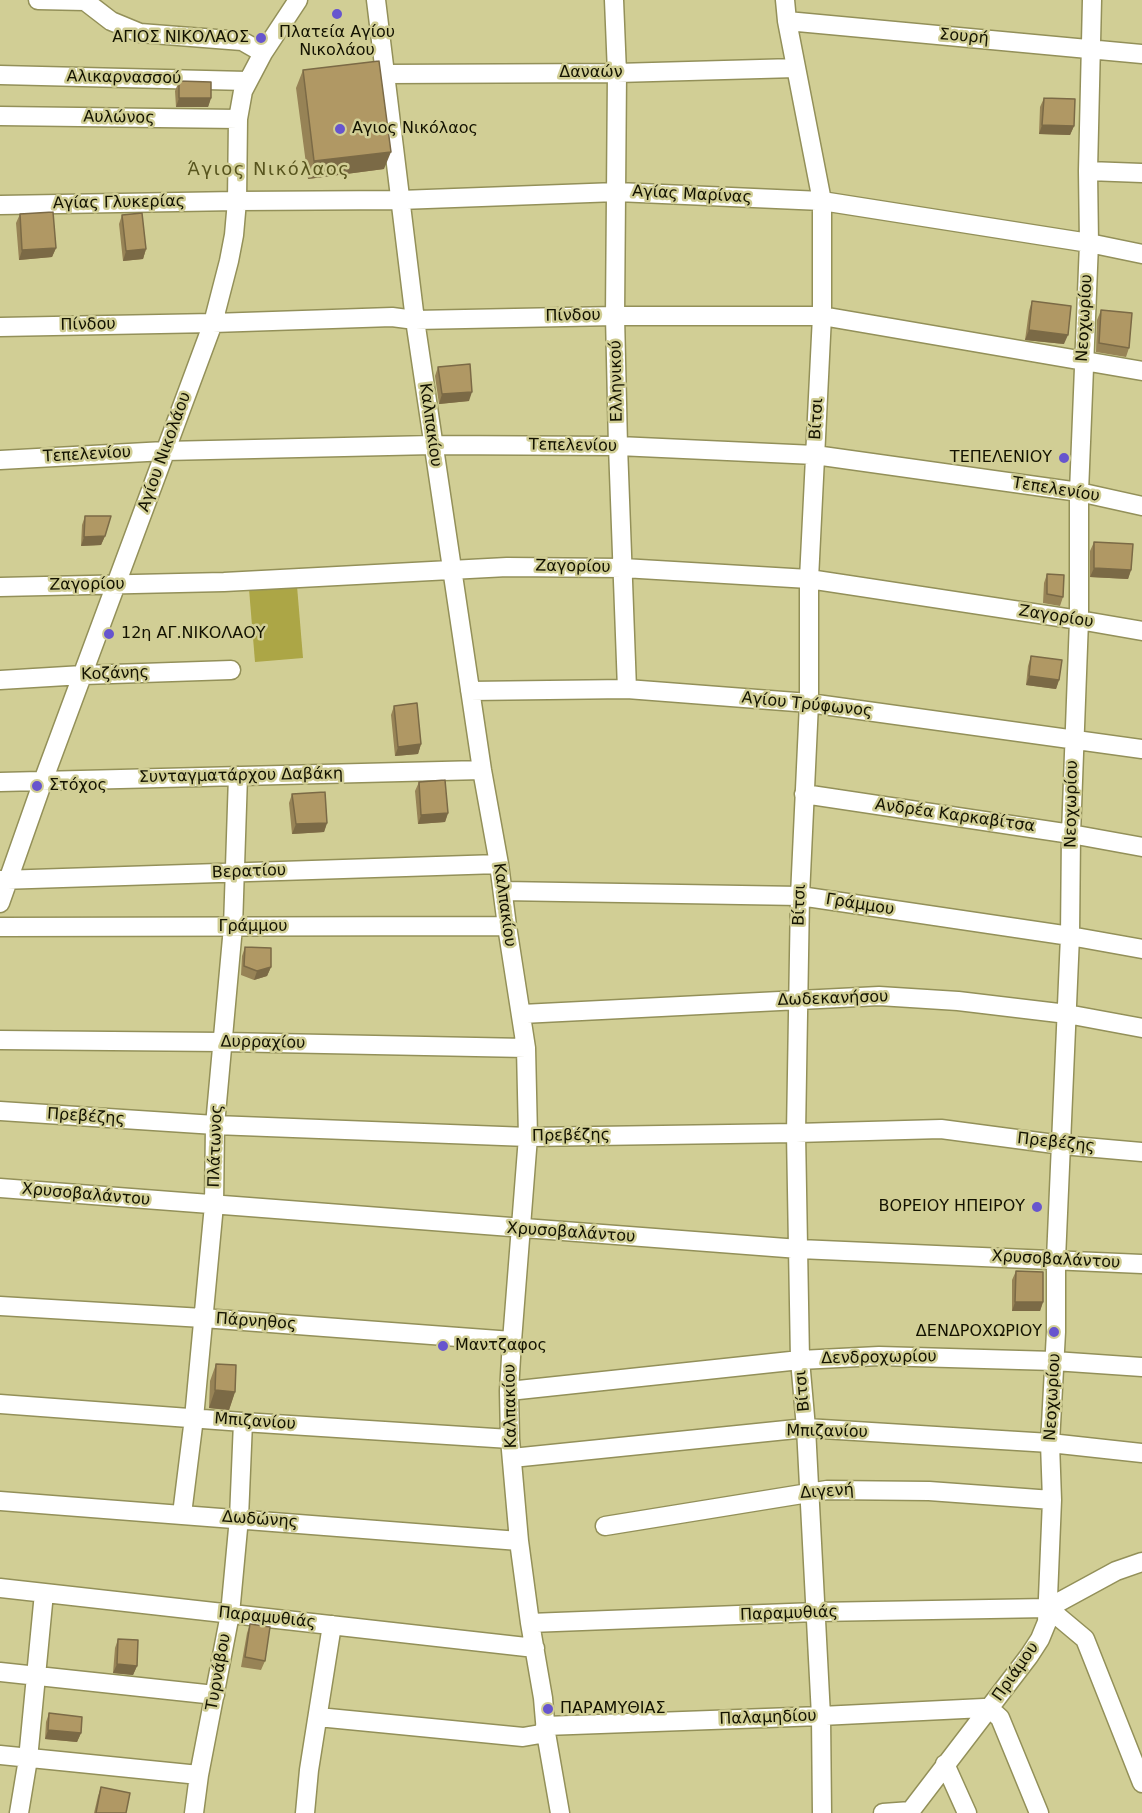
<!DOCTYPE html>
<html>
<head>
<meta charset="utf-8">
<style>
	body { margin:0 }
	canvas { display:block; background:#d1ce95 }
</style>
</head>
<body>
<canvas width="1142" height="1813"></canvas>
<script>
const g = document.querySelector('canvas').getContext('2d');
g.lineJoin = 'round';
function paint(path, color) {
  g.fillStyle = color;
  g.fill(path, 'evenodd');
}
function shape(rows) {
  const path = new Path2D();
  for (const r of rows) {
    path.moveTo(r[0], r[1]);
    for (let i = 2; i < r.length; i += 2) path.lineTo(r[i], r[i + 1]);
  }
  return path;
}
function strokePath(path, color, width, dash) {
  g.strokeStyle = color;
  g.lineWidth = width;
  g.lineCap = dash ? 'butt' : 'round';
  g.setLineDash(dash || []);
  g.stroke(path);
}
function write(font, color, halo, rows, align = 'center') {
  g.font = font + ' "DejaVu Sans",sans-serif';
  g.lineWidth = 5;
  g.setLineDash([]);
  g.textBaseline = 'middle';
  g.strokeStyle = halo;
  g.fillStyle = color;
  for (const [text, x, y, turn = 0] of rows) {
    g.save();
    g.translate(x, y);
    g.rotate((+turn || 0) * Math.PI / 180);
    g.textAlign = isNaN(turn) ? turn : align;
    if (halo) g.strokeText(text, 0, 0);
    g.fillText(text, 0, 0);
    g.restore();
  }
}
const green = shape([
	[297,586,303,658,255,662,249,589]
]);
const minor = shape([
	[38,0,85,1,111,21,140,33,242,41,263,53],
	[376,0,415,320,482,770,499,864,507,926,526,1048,528,1137,512,1341,509,1391,510,1439,519,1541,530,1623,543,1698,546,1733,560,1813],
	[614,0,617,73,615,316,618,446,627,689],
	[785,0,787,21,822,201,822,316,809,579,809,703,800,896,796,1133,800,1360,806,1428,821,1716,822,1813],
	[787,21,1142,54],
	[385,74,617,73,796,68],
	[0,75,247,81],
	[0,116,238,119],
	[1088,171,1142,173],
	[0,205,237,201,400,200,617,192,822,201,1089,243,1142,254],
	[0,327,213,323,392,317,415,320,615,316,822,316,1142,371],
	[0,460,165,451,433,445,618,446,815,455,1079,492,1142,506],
	[0,587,224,582,507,567,623,568,809,579,1079,620,1142,631],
	[0,680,83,675,231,670],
	[470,691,627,689,809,703,1142,749],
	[0,782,482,770],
	[804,794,1071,834,1142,847],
	[0,880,499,864],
	[503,891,800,896,1070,936,1142,949],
	[0,903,43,781,213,323,229,261,234,235,237,201,238,119,243,91,263,53,298,0],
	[0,927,507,926],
	[522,1014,879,996,958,1001,1067,1014,1142,1028],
	[0,1040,223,1042,526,1048],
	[0,1111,215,1125,528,1137,796,1133,941,1129,1062,1145,1142,1152],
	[0,1188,799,1249,1142,1264],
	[0,1306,203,1318,512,1341],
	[509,1391,800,1360,879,1356,1054,1361,1142,1367],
	[0,1404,243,1422,510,1439],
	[512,1458,806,1428,1050,1443,1142,1453],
	[0,1501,519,1541],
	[182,1514,194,1418,214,1205,215,1125,233,927,238,776],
	[605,1526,827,1490,929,1491,1052,1500],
	[0,1588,535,1648],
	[1048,1608,1085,1639,1142,1783],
	[530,1623,816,1612,1048,1608,1116,1571,1142,1562],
	[0,1672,215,1695],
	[318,1717,523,1737,546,1733],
	[545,1726,821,1716,984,1708,990,1709,1000,1718,1039,1813],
	[0,1755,199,1775],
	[945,1764,967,1813],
	[19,1813,28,1759,44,1593],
	[194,1813,199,1775,230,1614,239,1518,243,1422],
	[305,1813,309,1770,332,1625],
	[883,1813,911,1811],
	[909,1813,1029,1656,1040,1639,1047,1622,1052,1500,1050,1443,1056,1332,1056,1259,1070,936,1071,834,1079,620,1079,492,1089,243,1088,171,1092,0]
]);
const wall = shape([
	[303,70,384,169,308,179,296,88],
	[179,81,211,98,208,107,176,107,175,91],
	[1044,98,1074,126,1070,135,1039,134,1040,107],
	[20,214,56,248,52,257,19,260,16,223],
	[122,215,146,249,143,259,123,261,119,224],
	[1032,301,1064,344,1025,340,1029,311],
	[1101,310,1129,348,1126,357,1096,352,1097,320],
	[438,367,469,401,439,404,435,376],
	[85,516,105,536,101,545,81,546,82,525],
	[1094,542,1131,570,1128,579,1090,577,1090,551],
	[1047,574,1063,597,1060,606,1043,603,1044,583],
	[1031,656,1059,680,1056,689,1026,685,1028,666],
	[394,706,421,744,418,754,395,756,391,715],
	[419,782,448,813,445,822,418,824,415,791],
	[292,794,327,823,324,832,292,834,289,803],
	[245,947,271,967,267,976,254,980,241,975,242,956],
	[1016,1271,1043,1302,1040,1311,1012,1311,1012,1280],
	[216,1364,235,1392,229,1410,209,1408,210,1381],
	[250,1624,265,1661,261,1670,241,1667,247,1633],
	[118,1639,137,1666,133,1675,113,1673,115,1648],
	[49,1713,81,1733,77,1742,45,1739,46,1722],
	[101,1787,126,1813,94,1813,98,1796]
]);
const shadedWall = shape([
	[179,98,211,98,208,107,176,107],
	[1042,125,1074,126,1070,135,1039,134],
	[391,152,384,169,308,179,314,161],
	[56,248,52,257,19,260,22,250],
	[146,249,143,259,123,261,126,251],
	[1029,330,1068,335,1064,344,1025,340],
	[472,392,469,401,439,404,442,394],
	[105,536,101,545,81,546,84,537],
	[1094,568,1131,570,1128,579,1090,577],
	[1029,676,1059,680,1056,689,1026,685],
	[421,744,418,754,395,756,398,747],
	[448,813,445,822,418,824,421,815],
	[327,823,324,832,292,834,296,824],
	[271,967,267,976,254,980,257,971],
	[1015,1302,1043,1302,1040,1311,1012,1311],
	[215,1390,235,1392,229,1410,209,1408],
	[117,1664,137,1666,133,1675,113,1673],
	[48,1730,81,1733,77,1742,45,1739]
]);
const building = shape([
	[379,61,391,152,314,161,303,70,379,61],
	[179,81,211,82,211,98,179,98,179,81],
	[1044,98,1075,99,1074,126,1042,125,1044,98],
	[53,212,56,248,22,250,20,214,53,212],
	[142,213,146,249,126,251,122,215,142,213],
	[1032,301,1071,306,1068,335,1029,330,1032,301],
	[1101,310,1132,313,1129,348,1099,343,1101,310],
	[470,364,472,392,442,394,438,367,470,364],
	[85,516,111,516,105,536,84,537,85,516],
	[1094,542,1133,544,1131,570,1094,568,1094,542],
	[1047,574,1064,575,1063,597,1047,594,1047,574],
	[1031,656,1062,660,1059,680,1029,676,1031,656],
	[417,703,421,744,398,747,394,706,417,703],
	[445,780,448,813,421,815,419,782,445,780],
	[325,792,327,823,296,824,292,794,325,792],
	[245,947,271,948,271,967,257,971,244,966,245,947],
	[1016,1271,1043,1272,1043,1302,1015,1302,1016,1271],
	[216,1364,236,1365,235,1392,215,1390,216,1364],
	[250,1624,270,1627,265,1661,245,1657,250,1624],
	[118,1639,138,1640,137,1666,117,1664,118,1639],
	[49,1713,82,1717,81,1733,48,1730,49,1713],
	[101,1787,130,1793,126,1813,96,1813,101,1787]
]);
const markers = [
	[337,14,6,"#6755ce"],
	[261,38,6,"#6755ce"],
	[340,129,6,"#6755ce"],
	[1064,458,6,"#6755ce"],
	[109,634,6,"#6755ce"],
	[37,786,6,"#6755ce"],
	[1037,1207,6,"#6755ce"],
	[1054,1332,6,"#6755ce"],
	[443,1346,6,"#6755ce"],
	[548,1709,6,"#6755ce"]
];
const poiNames = [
	["Πλατεία Αγίου",337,33,"center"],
	["Νικολάου",337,51,"center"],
	["ΑΓΙΟΣ ΝΙΚΟΛΑΟΣ",249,38,"right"],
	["Αγιος Νικόλαος",352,129],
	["ΤΕΠΕΛΕΝΙΟΥ",1052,458,"right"],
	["12η ΑΓ.ΝΙΚΟΛΑΟΥ",121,634],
	["Στόχος",49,786],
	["ΒΟΡΕΙΟΥ ΗΠΕΙΡΟΥ",1025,1207,"right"],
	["ΔΕΝΔΡΟΧΩΡΙΟΥ",1042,1332,"right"],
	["Μαντζαφος",455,1346],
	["ΠΑΡΑΜΥΘΙΑΣ",560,1709]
];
const streetNames = [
	["Σουρή",964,37,5],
	["Δαναών",591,73],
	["Αλικαρνασσού",124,78,1],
	["Αυλώνος",119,118,1],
	["Αγίας Μαρίνας",692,195,3],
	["Αγίας Γλυκερίας",119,203,-1],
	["Πίνδου",573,316,-1],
	["Νεοχωρίου",1085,318,-87],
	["Πίνδου",88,325,-1],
	["Ελληνικού",617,381,-91],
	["Βίτσι",817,419,-87],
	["Καλπακίου",430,425,82],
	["Τεπελενίου",573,446,1],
	["Αγίου Νικολάου",165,452,-70],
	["Τεπελενίου",87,455,-3],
	["Τεπελενίου",1056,490,9],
	["Ζαγορίου",573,567,1],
	["Ζαγορίου",87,585,-1],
	["Ζαγορίου",1056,617,9],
	["Κοζάνης",115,674,-2],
	["Αγίου Τρύφωνος",807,705,6],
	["Συνταγματάρχου Δαβάκη",241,776,-1],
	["Νεοχωρίου",1072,804,-89],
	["Ανδρέα Καρκαβίτσα",955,816,8],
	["Βερατίου",249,872,-2],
	["Καλπακίου",504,905,82],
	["Βίτσι",800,905,-88],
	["Γράμμου",860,905,9],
	["Γράμμου",253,927],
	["Δωδεκανήσου",833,999,-2],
	["Δυρραχίου",263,1043,1],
	["Πρεβέζης",86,1117,4],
	["Πρεβέζης",571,1136,-1],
	["Πρεβέζης",1056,1143,6],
	["Πλάτωνος",216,1146,-88],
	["Χρυσοβαλάντου",86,1195,5],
	["Χρυσοβαλάντου",571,1233,4],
	["Χρυσοβαλάντου",1056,1260,3],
	["Πάρνηθος",256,1322,4],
	["Δενδροχωρίου",879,1358,-1],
	["Βίτσι",803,1391,-95],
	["Νεοχωρίου",1053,1397,-87],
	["Καλπακίου",511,1406,-91],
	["Μπιζανίου",255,1422,4],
	["Μπιζανίου",827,1432,1],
	["Διγενή",827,1492,-4],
	["Δωδώνης",260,1520,4],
	["Παραμυθιάς",789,1614,-2],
	["Παραμυθιάς",267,1618,6],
	["Τυρνάβου",219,1672,-80],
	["Πριάμου",1016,1672,-55],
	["Παλαμηδίου",768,1718,-2]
];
const neighbourhoodNames = [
	["Άγιος Νικόλαος",269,170]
];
paint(green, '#aca646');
strokePath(minor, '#939059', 21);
strokePath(minor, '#fff', 18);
paint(wall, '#978356');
paint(shadedWall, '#7b6a46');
paint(building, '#b09864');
strokePath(building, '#7b6a46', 1.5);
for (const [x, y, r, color] of markers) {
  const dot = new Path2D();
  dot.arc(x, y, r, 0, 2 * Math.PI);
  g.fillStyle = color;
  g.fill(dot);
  strokePath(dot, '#d1ce95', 2);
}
write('16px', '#131200', '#d1ce95', poiNames, 'left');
write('16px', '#131200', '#d1ce95', streetNames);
g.letterSpacing = '1.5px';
write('18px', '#58551e', '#d1ce95', neighbourhoodNames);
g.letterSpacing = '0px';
</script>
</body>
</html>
